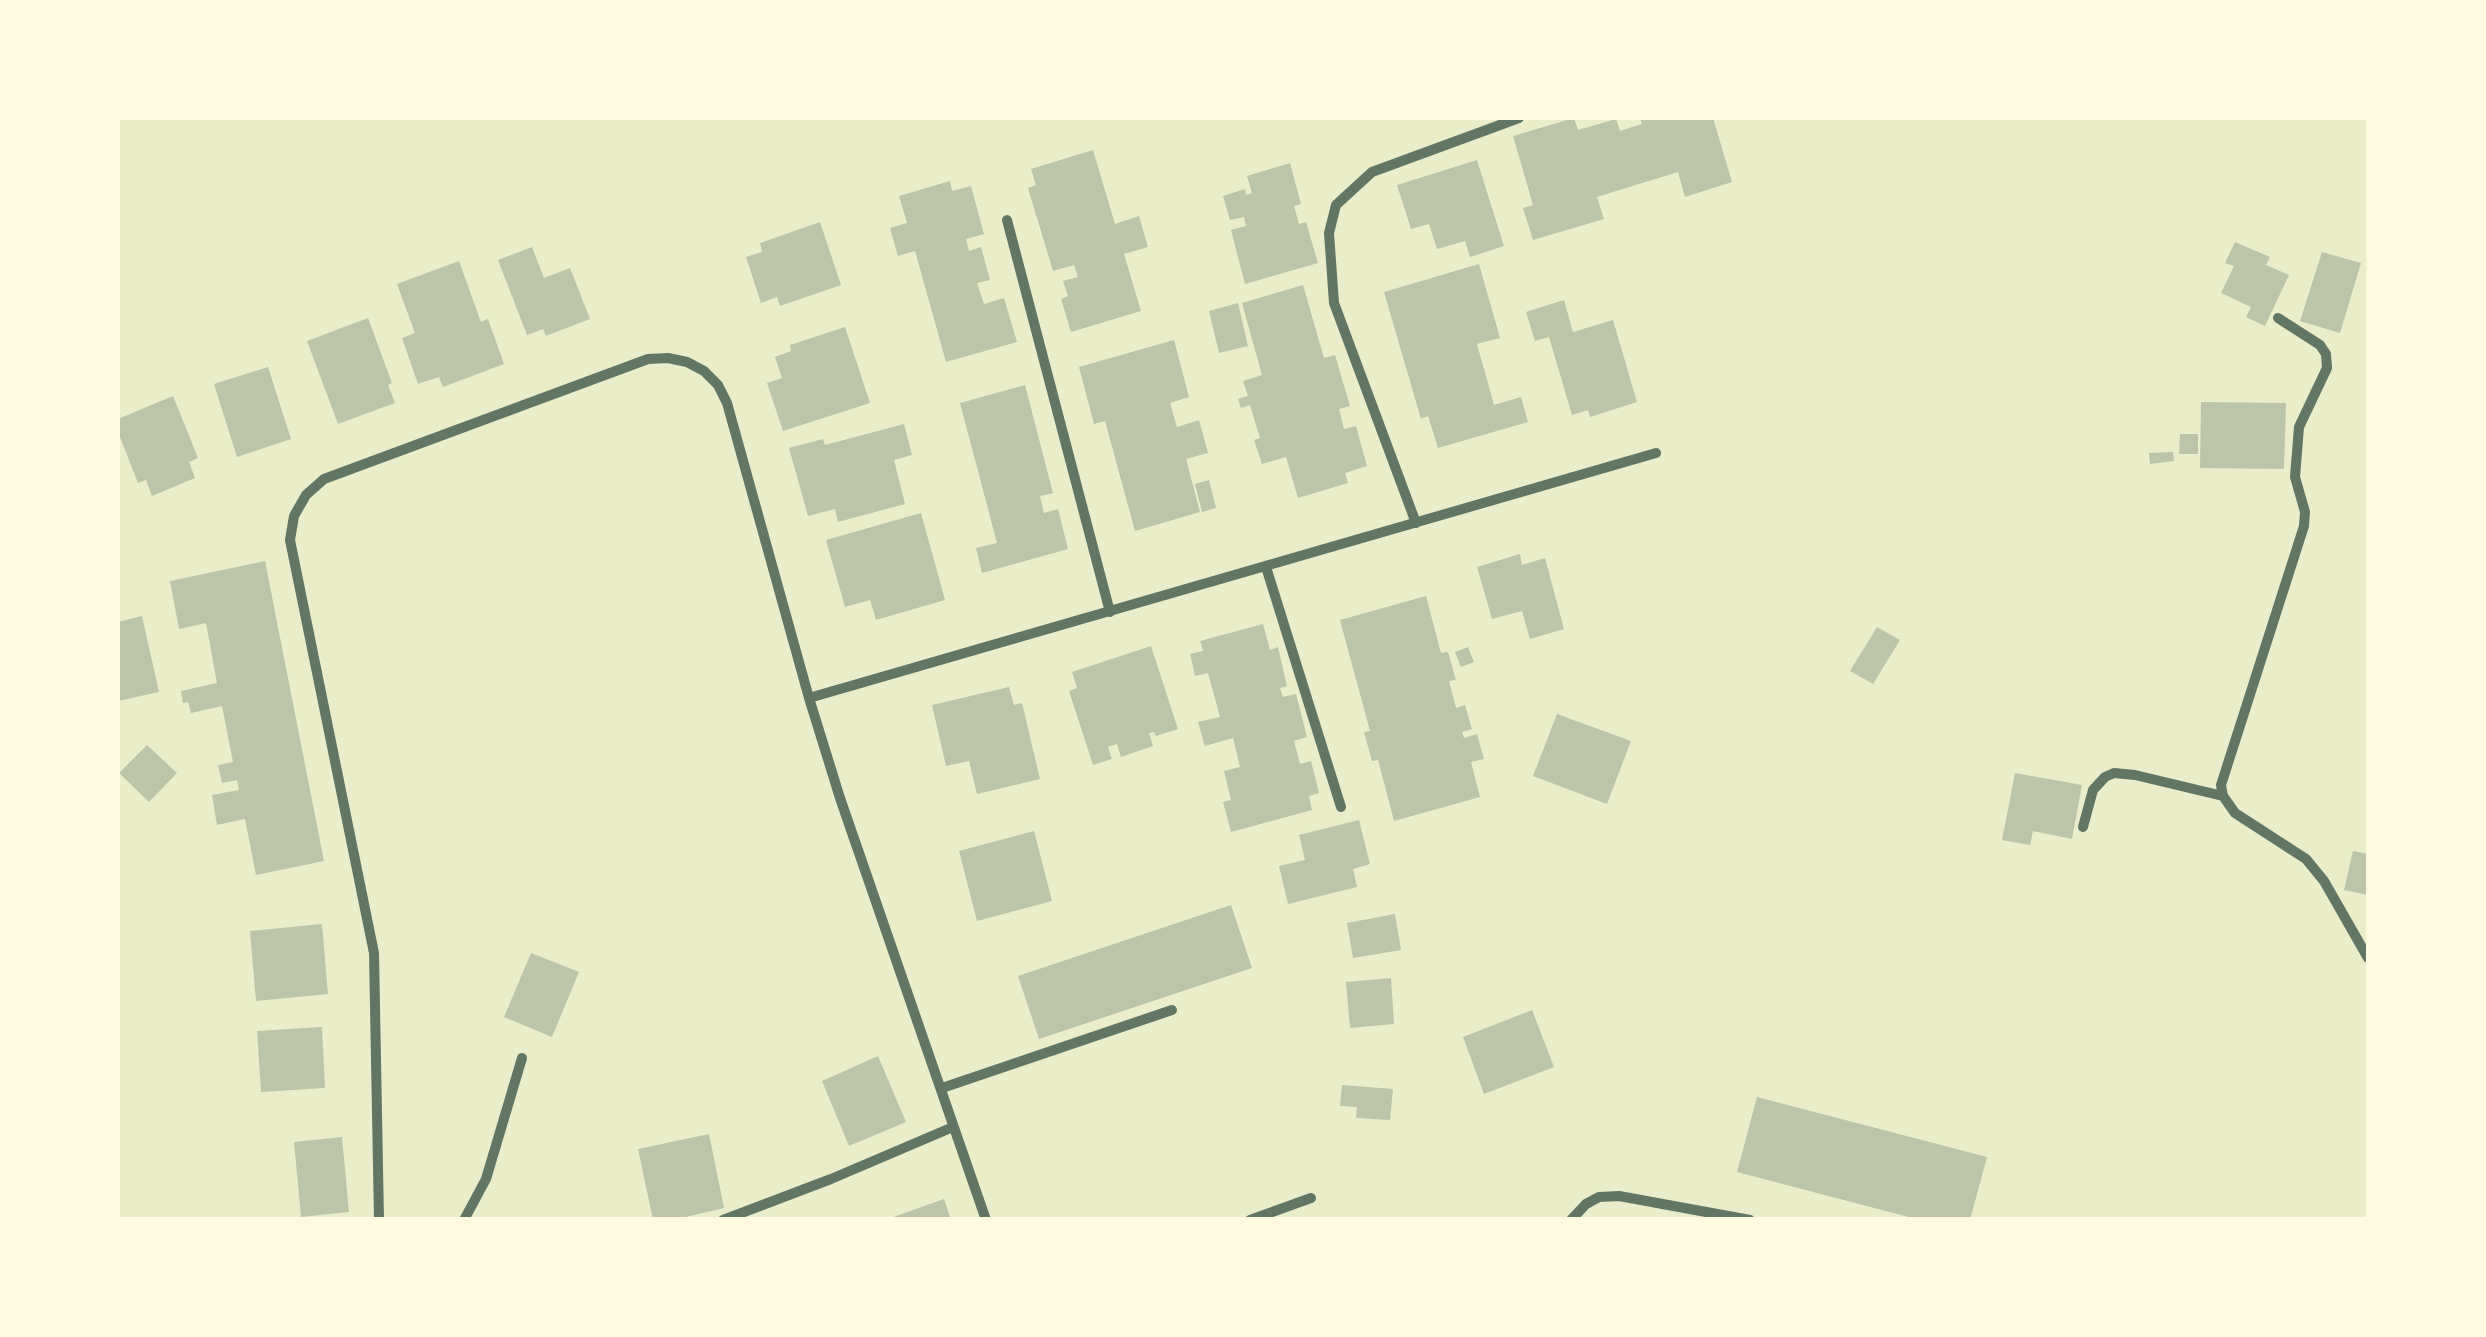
<!DOCTYPE html>
<html>
<head>
<meta charset="utf-8">
<style>
	body { margin:0 }
	#map { position:relative; width:2486px; height:1337px; overflow:hidden; background:#e9edc9; font-family:Spectral,serif }
	canvas { display:block }
	.frame { position:absolute; inset:0; border:120px solid #fefae0; pointer-events:none }
</style>
</head>
<body>
<div id="map">
<canvas width="2486" height="1337"></canvas>
<div class="frame"></div>
</div>
<script>
const g = document.querySelector('canvas').getContext('2d');
g.lineJoin = 'round';
function paint(path, color) {
  g.fillStyle = color;
  g.fill(path, 'evenodd');
}
function shape(rows) {
  const path = new Path2D();
  for (const r of rows) {
    path.moveTo(r[0], r[1]);
    for (let i = 2; i < r.length; i += 2) path.lineTo(r[i], r[i + 1]);
  }
  return path;
}
function strokePath(path, color, width, dash) {
  g.strokeStyle = color;
  g.lineWidth = width;
  g.lineCap = dash ? 'butt' : 'round';
  g.setLineDash(dash || []);
  g.stroke(path);
}
const building = shape([
	[1574,118,1578,130,1616,119,1620,131,1642,124,1640,118,1713,118,1732,182,1685,197,1678,172,1597,197,1604,219,1533,240,1523,208,1533,205,1513,136],
	[1093,150,1115,224,1139,216,1148,247,1124,254,1141,311,1071,332,1061,299,1068,296,1063,281,1078,277,1074,265,1053,271,1028,188,1036,185,1031,169],
	[1477,160,1504,246,1470,257,1465,241,1437,249,1429,224,1411,229,1397,185],
	[1290,163,1301,204,1294,206,1299,224,1306,222,1318,263,1245,284,1231,230,1246,226,1244,217,1230,220,1223,196,1245,189,1246,195,1252,193,1247,176],
	[950,181,952,191,971,186,984,234,966,239,969,251,981,247,990,280,977,283,984,304,1004,298,1017,342,946,362,915,251,898,256,890,228,907,223,899,196],
	[820,222,841,285,780,306,777,297,761,303,746,257,762,252,760,243],
	[2235,242,2270,257,2266,265,2289,275,2265,326,2246,317,2251,307,2221,293,2234,266,2225,263],
	[532,247,544,278,570,268,590,319,546,336,543,329,527,335,498,260],
	[2322,252,2361,263,2340,333,2300,321],
	[459,261,481,322,488,319,504,364,443,387,439,377,418,384,402,338,415,333,397,284],
	[1479,264,1500,338,1477,344,1494,405,1521,397,1528,422,1438,448,1428,416,1421,419,1384,292],
	[1303,285,1324,358,1335,355,1350,406,1339,409,1344,429,1356,426,1367,466,1345,473,1348,483,1298,498,1286,457,1262,464,1254,440,1260,438,1250,405,1241,408,1238,399,1248,396,1243,381,1262,375,1242,303],
	[1564,300,1573,332,1613,320,1637,402,1590,417,1588,410,1572,415,1549,337,1535,341,1526,312],
	[1238,303,1248,346,1219,353,1209,311],
	[368,318,392,383,388,385,395,403,338,424,307,341],
	[845,327,870,403,783,431,767,383,782,378,775,357,791,351,790,345],
	[1174,340,1189,397,1170,403,1177,427,1199,420,1208,453,1186,459,1200,512,1135,531,1105,421,1094,424,1079,367],
	[268,367,291,439,237,457,214,384],
	[1025,385,1053,493,1040,496,1044,513,1058,509,1068,549,982,573,976,548,997,543,960,403],
	[173,396,198,458,189,462,195,478,152,496,146,480,138,483,118,432,118,419],
	[2201,402,2286,403,2284,469,2200,468],
	[904,424,912,455,894,460,905,504,838,522,835,509,808,516,789,448,823,439,825,445],
	[2180,434,2198,434,2198,454,2179,454],
	[2173,452,2174,461,2150,464,2149,453],
	[1209,480,1216,508,1202,512,1195,484],
	[921,513,945,600,876,620,870,600,845,607,826,540],
	[1520,554,1522,565,1545,558,1564,629,1530,639,1522,611,1492,619,1477,567],
	[265,561,324,861,256,875,245,819,217,825,212,795,239,790,237,780,222,783,218,765,233,762,222,706,191,713,188,702,183,703,181,691,217,683,206,623,179,629,170,581],
	[1426,596,1441,653,1448,652,1456,680,1449,681,1456,708,1465,705,1472,729,1462,732,1464,738,1477,734,1484,759,1471,762,1480,797,1394,821,1378,760,1372,761,1364,732,1370,731,1340,620],
	[142,616,159,692,118,701,118,622],
	[1263,624,1270,650,1278,647,1287,686,1280,688,1283,697,1296,694,1307,737,1294,741,1300,764,1311,761,1319,793,1309,796,1312,810,1231,832,1223,802,1231,800,1224,771,1240,767,1233,738,1205,746,1198,722,1220,717,1208,673,1195,676,1190,654,1203,651,1200,641],
	[1877,627,1900,640,1873,684,1850,671],
	[1151,646,1178,729,1156,736,1154,732,1149,733,1153,746,1121,757,1117,744,1108,747,1112,759,1093,765,1069,691,1077,688,1072,672],
	[1468,647,1474,662,1461,667,1455,652],
	[1009,687,1014,705,1022,703,1040,779,977,794,969,761,946,766,932,705],
	[1557,714,1631,741,1607,804,1533,776],
	[147,745,177,773,149,802,119,773],
	[2015,773,2082,785,2072,839,2033,831,2030,845,2002,840],
	[1359,820,1370,864,1353,869,1357,887,1288,904,1279,866,1305,860,1299,835],
	[1034,831,1052,901,977,921,959,851],
	[2353,851,2368,854,2368,895,2344,890],
	[1231,905,1252,968,1039,1039,1018,976],
	[1395,914,1401,950,1353,958,1347,923],
	[322,924,328,994,256,1001,250,931],
	[531,953,579,972,552,1037,504,1017],
	[1391,978,1394,1024,1350,1028,1346,982],
	[1532,1010,1554,1067,1484,1094,1463,1037],
	[322,1027,325,1088,261,1092,257,1031],
	[878,1056,906,1122,849,1146,822,1081],
	[1342,1085,1393,1089,1390,1120,1356,1118,1357,1107,1340,1106],
	[1757,1097,1987,1157,1970,1220,1920,1220,1737,1172],
	[709,1134,724,1208,673,1220,653,1220,638,1149],
	[342,1137,349,1212,301,1217,294,1142],
	[944,1199,951,1220,888,1220,888,1219]
]);
const minor = shape([
	[1007,220,1110,612],
	[2278,318,2320,345,2326,354,2327,368,2299,427,2295,477,2305,512,2304,526,2221,785,2223,796,2235,813,2306,859,2324,881,2368,958],
	[1416,523,1334,303,1329,233,1336,205,1372,172,1519,118],
	[1266,567,1341,807],
	[809,698,840,798,986,1220],
	[2083,827,2093,790,2105,777,2114,773,2135,775,2223,796],
	[942,1088,1172,1010],
	[379,1220,374,953,290,540,294,516,306,495,324,479,648,359,668,358,687,362,704,371,718,385,727,403,809,698,1656,453],
	[464,1220,486,1179,522,1058],
	[723,1220,831,1179,953,1127],
	[1250,1220,1311,1198],
	[1571,1220,1586,1204,1599,1197,1619,1196,1750,1220]
]);
paint(building, '#bcc5a7');
strokePath(minor, '#617663', 10);
</script>
</body>
</html>
